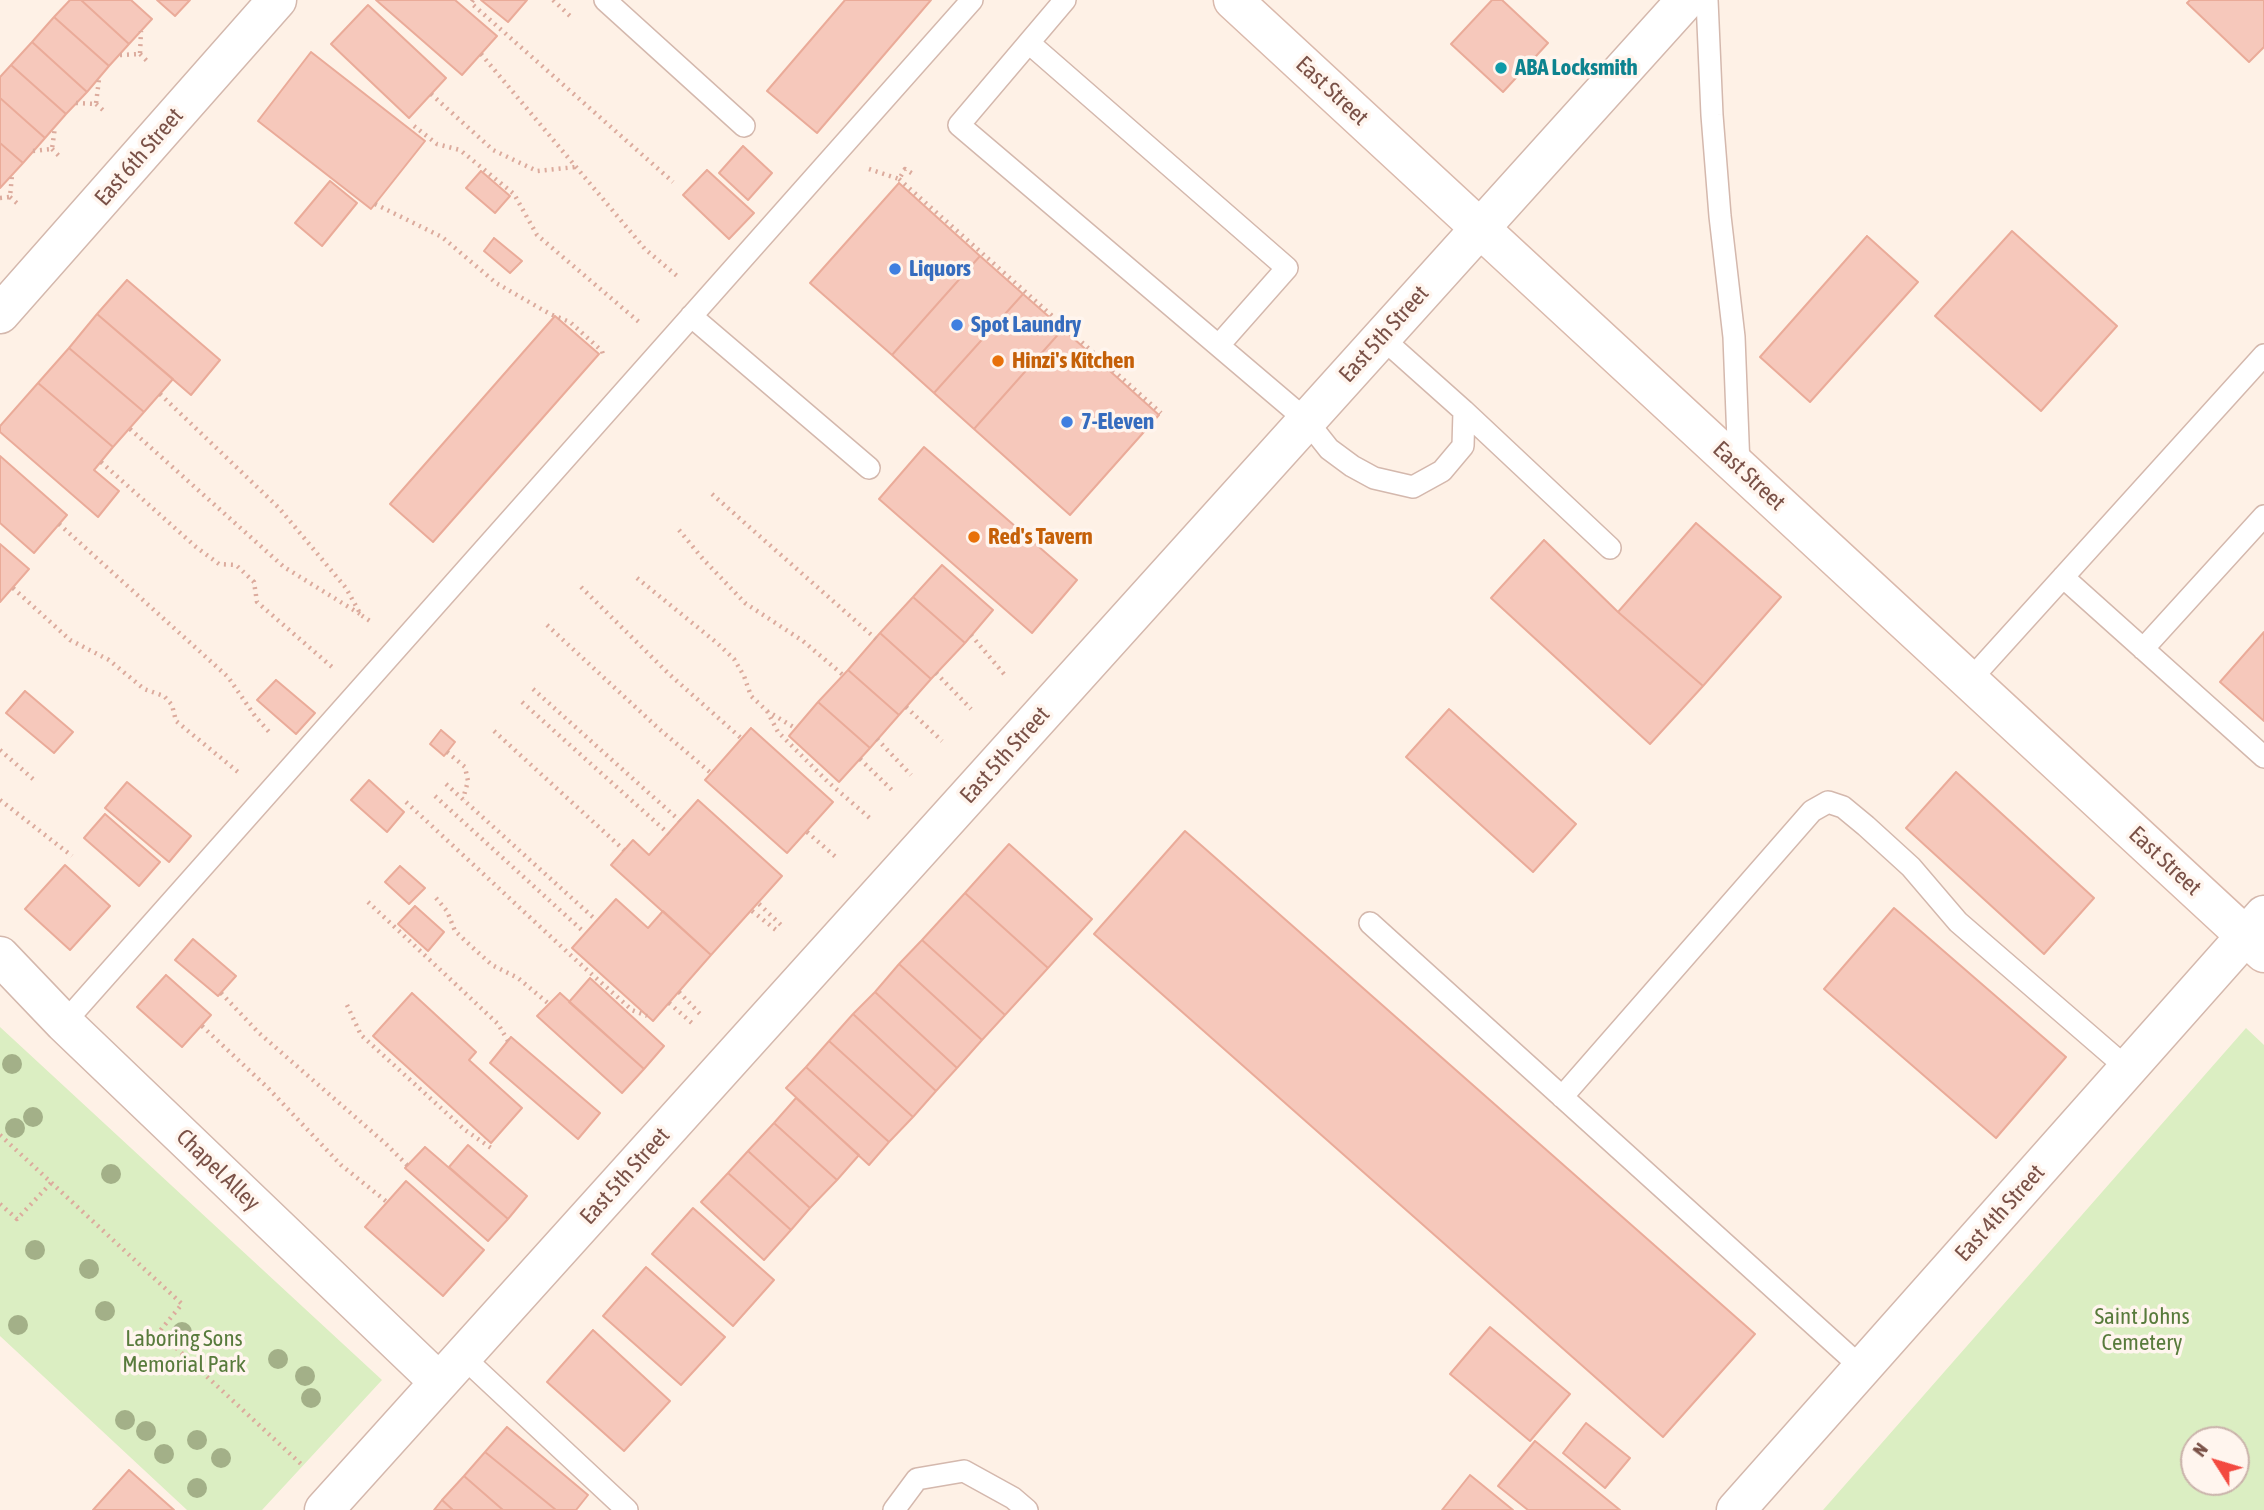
<!DOCTYPE html>
<html>
<head>
<meta charset="utf-8">
<style>
	body { margin:0 }
	#map { position:relative; width:2264px; height:1510px; overflow:hidden; background:#fef1e6; font-family:"Asap Condensed",sans-serif }
	canvas { display:block }
	.north { position:absolute; left:2180px; top:1426px; width:70px; height:70px; box-sizing:border-box; background:#fff5ee; border:2px solid #cab3ab; border-radius:50%; rotate:307deg; font-size:19px; font-weight:700; line-height:28px; text-align:center; color:#7a5147 }
	.north::after { content:''; display:block; margin:auto; width:24px; height:32px; background:#f34a40; clip-path:polygon(50% 0,100% 100%,50% 72%,0 100%) }
</style>
</head>
<body>
<div id="map">
<canvas width="2264" height="1510"></canvas>
<div class="north">N</div>
</div>
<script>
const g = document.querySelector('canvas').getContext('2d');
g.lineJoin = 'round';
function paint(path, color) {
  g.fillStyle = color;
  g.fill(path, 'evenodd');
}
function shape(rows) {
  const path = new Path2D();
  for (const r of rows) {
    path.moveTo(r[0], r[1]);
    for (let i = 2; i < r.length; i += 2) path.lineTo(r[i], r[i + 1]);
  }
  return path;
}
function strokePath(path, color, width, dash) {
  g.strokeStyle = color;
  g.lineWidth = width;
  g.lineCap = dash ? 'butt' : 'round';
  g.setLineDash(dash || []);
  g.stroke(path);
}
function write(font, color, halo, rows, align = 'center') {
  g.font = font + ' "Asap Condensed",sans-serif';
  g.lineWidth = 7;
  g.setLineDash([]);
  g.textBaseline = 'middle';
  g.strokeStyle = halo;
  g.fillStyle = color;
  for (const [text, x, y, turn = 0] of rows) {
    g.save();
    g.translate(x, y);
    g.rotate((+turn || 0) * Math.PI / 180);
    g.textAlign = isNaN(turn) ? turn : align;
    if (halo) g.strokeText(text, 0, 0);
    g.fillText(text, 0, 0);
    g.restore();
  }
}
const green = shape([
	[0,1027,382,1380,262,1510,187,1510,0,1336],
	[2246,1028,2264,1045,2264,1510,1823,1510],
	[2236,1440,2236,1482,2194,1482,2194,1440]
]);
const building = shape([
	[70,0,81,0,129,44,109,66,54,17,70,0],
	[81,0,131,0,152,19,129,44,81,0],
	[157,0,190,0,175,16,157,0],
	[376,0,455,0,497,36,462,75,376,0],
	[481,0,527,0,508,22,481,0],
	[845,0,931,0,817,133,767,91,845,0],
	[1492,0,1502,0,1548,43,1503,92,1451,44,1492,0],
	[2190,0,2264,0,2264,47,2249,62,2187,3,2190,0],
	[368,5,446,78,409,118,331,44,368,5],
	[54,17,109,66,87,92,32,42,54,17],
	[32,42,87,92,66,114,11,65,32,42],
	[311,52,425,141,371,209,258,121,311,52],
	[11,65,66,114,45,138,0,98,0,77,11,65],
	[0,98,45,138,23,163,0,143,0,98],
	[0,143,23,163,0,188,0,143],
	[743,146,772,173,748,200,719,173,743,146],
	[707,170,754,213,729,239,683,195,707,170],
	[481,171,510,196,495,213,466,188,481,171],
	[330,181,357,203,322,246,295,223,330,181],
	[899,183,980,256,892,355,810,283,899,183],
	[2012,231,2117,326,2041,411,1935,316,2012,231],
	[1867,236,1918,282,1810,402,1760,357,1867,236],
	[494,238,522,261,510,273,484,251,494,238],
	[980,256,1023,294,934,393,892,355,980,256],
	[127,280,220,360,191,395,97,314,127,280],
	[1023,294,1063,329,974,429,934,393,1023,294],
	[97,314,173,379,144,412,69,348,97,314],
	[555,316,599,354,433,542,390,504,555,316],
	[1063,329,1159,415,1070,515,974,429,1063,329],
	[69,348,144,412,113,447,38,383,69,348],
	[38,383,113,447,94,470,119,491,98,517,0,432,0,426,38,383],
	[924,447,1077,580,1032,633,879,499,924,447],
	[0,456,67,515,34,553,0,523,0,456],
	[1696,523,1781,597,1703,686,1618,612,1696,523],
	[1544,540,1618,612,1703,686,1650,744,1491,598,1544,540],
	[0,544,29,569,0,602,0,544],
	[942,565,993,610,965,643,913,597,942,565],
	[913,597,965,643,931,679,880,633,913,597],
	[2264,632,2264,721,2220,682,2264,632],
	[880,633,931,679,899,715,848,670,880,633],
	[848,670,899,715,870,748,818,702,848,670],
	[276,680,315,713,296,734,257,700,276,680],
	[25,691,73,732,54,753,6,713,25,691],
	[818,702,870,748,839,782,789,736,818,702],
	[1449,709,1576,824,1533,872,1406,757,1449,709],
	[751,728,833,802,787,853,705,780,751,728],
	[441,730,455,742,444,756,430,744,441,730],
	[1956,772,2094,898,2044,954,1906,828,1956,772],
	[369,780,404,812,387,832,351,800,369,780],
	[127,782,191,836,169,862,105,808,127,782],
	[698,800,782,876,711,955,611,865,633,840,649,855,698,800],
	[105,814,160,862,139,886,84,838,105,814],
	[1185,831,1755,1334,1663,1437,1094,934,1185,831],
	[1009,844,1092,919,1048,968,965,893,1009,844],
	[65,865,110,906,70,950,25,909,65,865],
	[400,866,425,888,409,904,385,882,400,866],
	[965,893,1048,968,1005,1015,922,940,965,893],
	[616,899,648,928,663,911,711,955,653,1021,572,948,616,899],
	[415,906,444,932,428,951,398,924,415,906],
	[1894,908,2066,1057,1996,1138,1824,989,1894,908],
	[193,939,236,976,218,996,175,960,193,939],
	[922,940,1005,1015,982,1040,899,964,922,940],
	[899,964,982,1040,957,1068,875,992,899,964],
	[166,975,211,1015,182,1047,137,1007,166,975],
	[590,978,664,1046,644,1069,569,1002,590,978],
	[875,992,957,1068,936,1091,853,1014,875,992],
	[412,993,476,1052,469,1060,522,1108,491,1143,373,1036,412,993],
	[560,993,644,1069,622,1093,537,1016,560,993],
	[853,1014,936,1091,913,1117,829,1041,853,1014],
	[511,1037,600,1113,578,1139,490,1063,511,1037],
	[829,1041,913,1117,889,1142,806,1067,829,1041],
	[806,1067,889,1142,869,1165,786,1088,806,1067],
	[796,1098,859,1155,837,1180,774,1123,796,1098],
	[774,1123,837,1180,810,1208,748,1151,774,1123],
	[468,1145,527,1196,508,1219,449,1167,468,1145],
	[425,1147,508,1219,488,1241,405,1168,425,1147],
	[748,1151,810,1208,791,1230,728,1173,748,1151],
	[728,1173,791,1230,764,1260,701,1202,728,1173],
	[406,1181,484,1250,443,1296,365,1227,406,1181],
	[693,1208,774,1280,733,1326,652,1254,693,1208],
	[646,1267,725,1337,681,1385,603,1316,646,1267],
	[1490,1327,1570,1394,1530,1441,1450,1374,1490,1327],
	[593,1330,670,1401,624,1451,547,1382,593,1330],
	[1586,1423,1630,1458,1605,1488,1563,1453,1586,1423],
	[507,1427,588,1495,576,1510,556,1510,485,1452,507,1427],
	[1535,1441,1620,1510,1528,1510,1498,1486,1535,1441],
	[485,1452,556,1510,503,1510,464,1476,485,1452],
	[129,1470,174,1510,93,1510,129,1470],
	[1470,1475,1513,1510,1442,1510,1470,1475],
	[464,1476,503,1510,453,1510,442,1500,464,1476],
	[442,1500,453,1510,434,1510,442,1500]
]);
const path = shape([
	[473,0,471,3,673,182],
	[553,0,570,16],
	[140,54,147,61],
	[481,54,645,249,677,276],
	[120,55,140,54,141,31],
	[431,94,493,150,537,171,576,167],
	[76,103,96,104,99,79],
	[96,104,104,111],
	[414,126,437,144,460,150,514,194,537,235,639,322],
	[52,149,61,158],
	[33,151,52,149,55,127],
	[869,169,899,179,905,169,913,174],
	[899,179,1161,413],
	[10,197,19,205],
	[0,198,10,197,12,175],
	[375,204,442,237,496,283,550,314,570,322,602,351,604,358],
	[160,394,279,508,346,588,361,615,373,623],
	[130,429,284,567,360,614],
	[101,462,196,547,219,564,236,565,254,582,257,602,332,667],
	[712,494,876,639],
	[59,524,228,677,255,716,271,734],
	[679,530,703,559,745,603,803,641,843,675],
	[637,578,717,643,734,659,744,676,751,696,767,711,795,728],
	[581,587,669,674,742,739],
	[13,588,70,640,109,660,144,689,164,696,172,705,176,721,238,772],
	[547,625,658,728,711,773],
	[971,635,1004,674],
	[936,673,971,709],
	[533,689,680,821],
	[522,702,669,834],
	[906,707,942,741],
	[767,711,778,732,828,782,872,820],
	[494,731,624,850],
	[877,739,911,775],
	[0,750,33,779],
	[447,752,465,767,468,781,463,799],
	[860,759,895,793],
	[446,784,596,920],
	[435,796,585,933],
	[0,800,72,856],
	[406,802,578,962,632,1010,647,1016],
	[807,832,838,859],
	[436,898,447,911,455,931,472,947,492,965,518,978,549,1004],
	[368,902,498,1024,508,1041],
	[759,904,781,925],
	[752,911,776,930],
	[679,992,701,1015],
	[221,993,259,1033,386,1144,408,1166],
	[669,1003,693,1024],
	[347,1005,361,1035,465,1130,494,1150],
	[202,1026,268,1088,341,1165,387,1202],
	[0,1135,182,1304,159,1332,302,1465],
	[0,1204,17,1219,51,1183]
]);
const lane = shape([
	[605,0,744,126],
	[1065,0,959,125,1306,420,1329,449,1352,466,1374,478,1413,487,1442,471,1463,446,1464,411,1381,337],
	[1707,0,1712,115,1720,216,1734,337,1739,467],
	[1029,43,1287,268,1219,345],
	[691,316,869,468],
	[1464,411,1610,548],
	[2063,577,2264,757],
	[2143,649,2264,516],
	[1970,680,2264,355],
	[1370,923,1862,1368],
	[64,1023,972,0],
	[1562,1097,1812,811,1828,802,1843,807,1866,826,1911,867,1958,922,2128,1069],
	[462,1356,627,1510],
	[894,1510,917,1479,964,1471,1013,1498,1027,1510]
]);
const street = shape([
	[0,314,277,0],
	[0,956,64,1023,439,1382],
	[324,1510,1686,0],
	[1736,1510,2264,915]
]);
const secondary = shape([
	[1233,0,2264,953]
]);
const trees = [
	[12,1064],
	[33,1117],
	[15,1128],
	[111,1174],
	[35,1250],
	[89,1269],
	[105,1311],
	[18,1325],
	[182,1332],
	[278,1359],
	[305,1376],
	[311,1398],
	[125,1420],
	[146,1431],
	[197,1440],
	[164,1454],
	[221,1458],
	[197,1488]
];
const markers = [
	[1501,68,7,"#0f9aa8"],
	[895,269,7,"#3f7fe0"],
	[957,325,7,"#3f7fe0"],
	[998,361,7,"#e8710a"],
	[1067,422,7,"#3f7fe0"],
	[974,537,7,"#e8710a"]
];
const cultureNames = [
	["ABA Locksmith",1515,68]
];
const streetNames = [
	["East Street",1332,91,43],
	["East 6th Street",139,157,-49],
	["East 5th Street",1384,334,-48],
	["East Street",1749,476,43],
	["East 5th Street",1005,755,-48],
	["East Street",2165,861,43],
	["Chapel Alley",218,1170,44],
	["East 5th Street",625,1176,-48],
	["East 4th Street",2000,1213,-48]
];
const shopNames = [
	["Liquors",909,269],
	["Spot Laundry",971,325],
	["7-Eleven",1081,422]
];
const foodNames = [
	["Hinzi's Kitchen",1012,361],
	["Red's Tavern",988,537]
];
const parkNames = [
	["Saint Johns",2142,1317],
	["Cemetery",2142,1343],
	["Laboring Sons",184,1339],
	["Memorial Park",184,1365]
];
paint(green, '#dbeec2');
paint(building, '#f6c8bb');
strokePath(building, '#eaab99', 2);
strokePath(lane, '#d4b8ad', 24);
strokePath(street, '#d4b8ad', 41);
strokePath(secondary, '#dab9ac', 41);
strokePath(path, '#dcab9d', 4.5, [2, 5]);
strokePath(lane, '#fff', 21);
strokePath(street, '#fff', 38);
strokePath(secondary, '#fff', 38);
g.fillStyle = '#a3b088';
for (const [x, y] of trees) {
  g.beginPath();
  g.arc(x, y, 10, 0, 2 * Math.PI);
  g.fill();
}
for (const [x, y, r, color] of markers) {
  const dot = new Path2D();
  dot.arc(x, y, r, 0, 2 * Math.PI);
  g.fillStyle = color;
  g.fill(dot);
  strokePath(dot, '#fff5ee', 2.5);
}
write('bold 23px', '#0d838f', '#fff5ee', cultureNames, 'left');
write('23px', '#7a5147', '#fff5ee', streetNames);
write('bold 23px', '#366cbe', '#fff5ee', shopNames, 'left');
write('bold 23px', '#c56008', '#fff5ee', foodNames, 'left');
write('23px', '#587b3c', '#fff5ee', parkNames);
</script>
</body>
</html>
